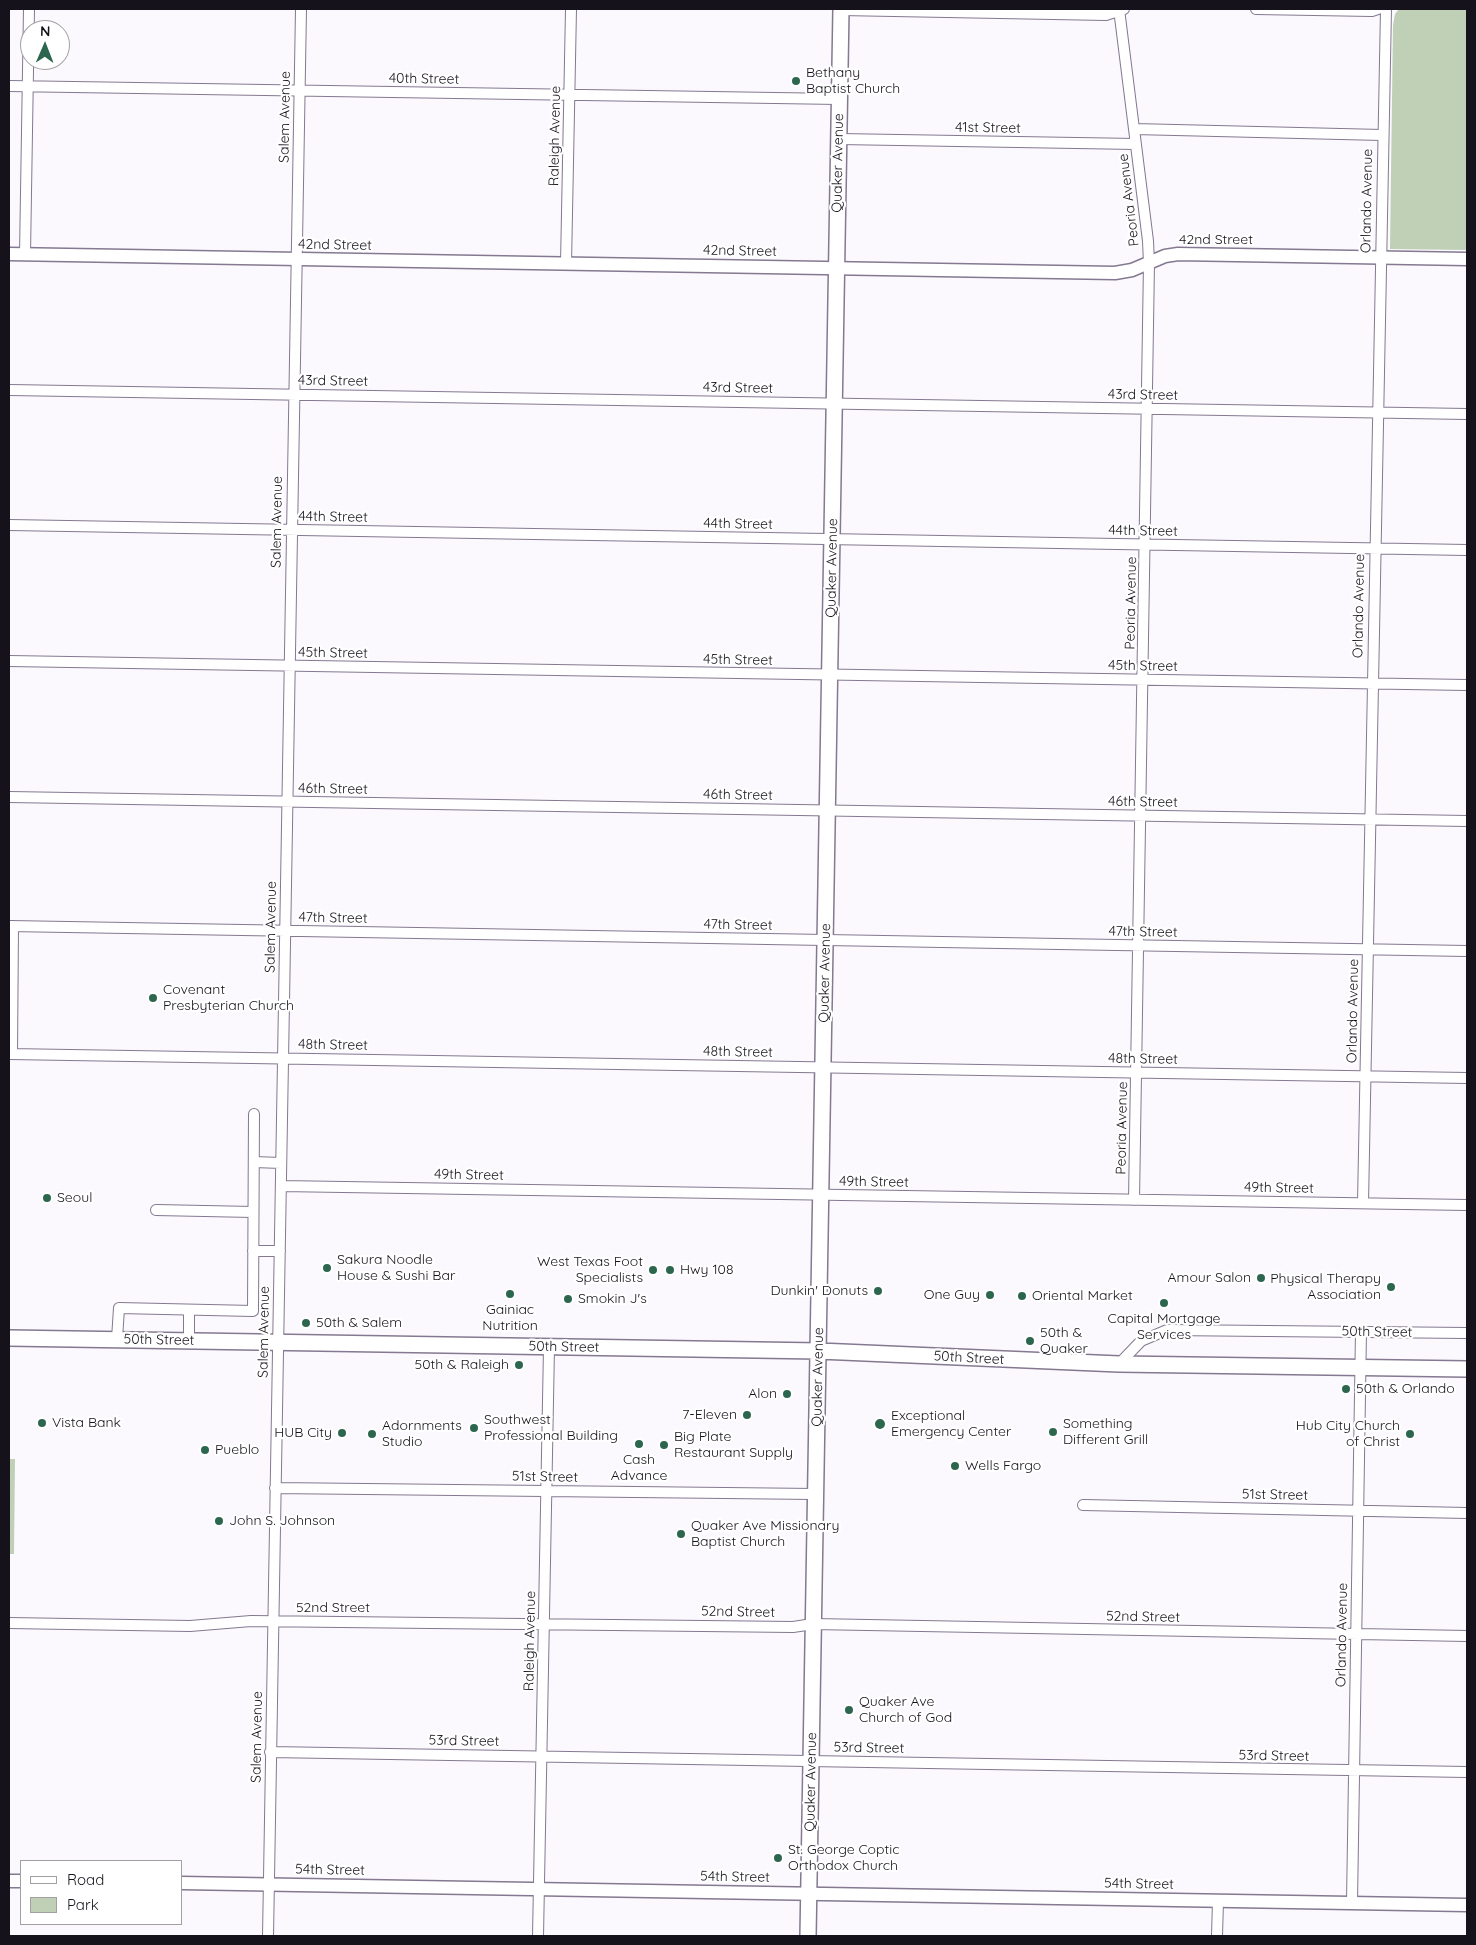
<!DOCTYPE html>
<html>
<head>
<meta charset="utf-8">
<style>
	body { margin:0 }
	#map { position:relative; width:1476px; height:1945px; overflow:hidden; background:#fbf8fe; font-family:Quicksand,sans-serif }
	canvas { display:block }
	.frame { position:absolute; inset:0; border:10px solid #16121b; pointer-events:none }
	.legend { position:absolute; left:20px; top:1860px; width:162px; height:65px; box-sizing:border-box; background:#fff; border:1px solid #a2a0a4; margin:0; padding:6px 9px; list-style:none; font-size:15px; color:#16121b }
	.legend li { display:flex; align-items:center; gap:10px; height:25px }
	.legend b { width:25px; border:1px solid #a2a0a4 }
	.north { position:absolute; left:20px; top:20px; width:50px; height:50px; box-sizing:border-box; background:#fff; border:1px solid #a2a0a4; border-radius:50%; rotate:1deg; font-size:14px; font-weight:700; line-height:20px; text-align:center; color:#16121b }
	.north::after { content:''; display:block; margin:auto; width:18px; height:22px; background:#2d664e; clip-path:polygon(50% 0,100% 100%,50% 72%,0 100%) }
</style>
</head>
<body>
<div id="map">
<canvas width="1476" height="1945"></canvas>
<div class="frame"></div>
<ul class="legend">
<li><b style="height:6px;background:#fff"></b>Road</li>
<li><b style="height:14px;background:#bfd0b6"></b>Park</li>
</ul>
<div class="north">N</div>
</div>
<script>
const g = document.querySelector('canvas').getContext('2d');
g.lineJoin = 'round';
function paint(path, color) {
  g.fillStyle = color;
  g.fill(path, 'evenodd');
}
function shape(rows) {
  const path = new Path2D();
  for (const r of rows) {
    path.moveTo(r[0], r[1]);
    for (let i = 2; i < r.length; i += 2) path.lineTo(r[i], r[i + 1]);
  }
  return path;
}
function strokePath(path, color, width, dash) {
  g.strokeStyle = color;
  g.lineWidth = width;
  g.lineCap = dash ? 'butt' : 'round';
  g.setLineDash(dash || []);
  g.stroke(path);
}
function write(font, color, halo, rows, align = 'center') {
  g.font = font + ' Quicksand,sans-serif';
  g.lineWidth = 4.5;
  g.setLineDash([]);
  g.textBaseline = 'middle';
  g.strokeStyle = halo;
  g.fillStyle = color;
  for (const [text, x, y, turn = 0] of rows) {
    g.save();
    g.translate(x, y);
    g.rotate((+turn || 0) * Math.PI / 180);
    g.textAlign = isNaN(turn) ? turn : align;
    if (halo) g.strokeText(text, 0, 0);
    g.fillText(text, 0, 0);
    g.restore();
  }
}
const green = shape([
	[1399,9,1467,9,1467,250,1390,249,1393,25,1395,14],
	[9,1459,15,1459,14,1554,9,1554]
]);
const minor = shape([
	[1119,9,1148,241,1149,263,1134,1200],
	[1256,9,1372,11,1378,9],
	[841,10,1106,15,1124,9],
	[9,86,839,99],
	[1134,129,1382,135],
	[839,139,1136,144],
	[25,254,29,9],
	[566,264,571,9],
	[9,390,1467,414],
	[9,525,1467,550],
	[9,661,1467,685],
	[9,797,1467,821],
	[9,926,1467,951],
	[9,1054,1467,1078],
	[12,1054,13,926],
	[254,1162,281,1163],
	[281,1186,1467,1205],
	[1363,1203,1386,9],
	[156,1210,253,1212],
	[253,1251,280,1251],
	[117,1339,119,1308,253,1311,254,1114],
	[189,1341,189,1311],
	[1119,1364,1141,1341,1167,1330,1467,1333],
	[275,1488,815,1494],
	[1083,1505,1467,1513],
	[9,1623,190,1626,251,1621,793,1627,813,1624,1467,1636],
	[270,1752,1467,1772],
	[1352,1903,1361,1331],
	[268,1936,301,9],
	[538,1936,549,1347],
	[1217,1936,1218,1901]
]);
const tertiary = shape([
	[9,254,1115,273,1132,270,1165,256,1178,254,1467,259],
	[9,1881,21,1881],
	[181,1883,1467,1905]
]);
const secondary = shape([
	[9,1338,819,1351,1119,1364,1467,1369],
	[808,1936,841,9]
]);
const markers = [
	[796,81,5,"#2d664e"],
	[153,998,5,"#2d664e"],
	[47,1198,5,"#2d664e"],
	[327,1268,5,"#2d664e"],
	[653,1270,5,"#2d664e"],
	[670,1270,5,"#2d664e"],
	[1261,1278,5,"#2d664e"],
	[1391,1287,5,"#2d664e"],
	[878,1291,5,"#2d664e"],
	[510,1294,5,"#2d664e"],
	[990,1295,5,"#2d664e"],
	[1022,1296,5,"#2d664e"],
	[568,1299,5,"#2d664e"],
	[1164,1303,5,"#2d664e"],
	[306,1323,5,"#2d664e"],
	[1030,1341,5,"#2d664e"],
	[519,1365,5,"#2d664e"],
	[1346,1389,5,"#2d664e"],
	[787,1394,5,"#2d664e"],
	[747,1415,5,"#2d664e"],
	[42,1423,5,"#2d664e"],
	[880,1424,6,"#2d664e"],
	[474,1428,5,"#2d664e"],
	[1053,1432,5,"#2d664e"],
	[342,1433,5,"#2d664e"],
	[372,1434,5,"#2d664e"],
	[1410,1434,5,"#2d664e"],
	[639,1444,5,"#2d664e"],
	[664,1445,5,"#2d664e"],
	[205,1450,5,"#2d664e"],
	[955,1466,5,"#2d664e"],
	[219,1521,5,"#2d664e"],
	[681,1534,5,"#2d664e"],
	[849,1710,5,"#2d664e"],
	[778,1858,5,"#2d664e"]
];
const poiNames = [
	["Bethany",806,73],
	["Baptist Church",806,89],
	["Covenant",163,990],
	["Presbyterian Church",163,1006],
	["Seoul",57,1198],
	["Sakura Noodle",337,1260],
	["House & Sushi Bar",337,1276],
	["West Texas Foot",643,1262,"right"],
	["Specialists",643,1278,"right"],
	["Hwy 108",680,1270],
	["Amour Salon",1251,1278,"right"],
	["Physical Therapy",1381,1279,"right"],
	["Association",1381,1295,"right"],
	["Dunkin' Donuts",868,1291,"right"],
	["One Guy",980,1295,"right"],
	["Oriental Market",1032,1296],
	["Smokin J's",578,1299],
	["Gainiac",510,1310,"center"],
	["Nutrition",510,1326,"center"],
	["Capital Mortgage",1164,1319,"center"],
	["Services",1164,1335,"center"],
	["50th & Salem",316,1323],
	["50th &",1040,1333],
	["Quaker",1040,1349],
	["50th & Raleigh",509,1365,"right"],
	["50th & Orlando",1356,1389],
	["Alon",777,1394,"right"],
	["7-Eleven",737,1415,"right"],
	["Exceptional",891,1416],
	["Emergency Center",891,1432],
	["Southwest",484,1420],
	["Professional Building",484,1436],
	["Vista Bank",52,1423],
	["Something",1063,1424],
	["Different Grill",1063,1440],
	["Adornments",382,1426],
	["Studio",382,1442],
	["Hub City Church",1400,1426,"right"],
	["of Christ",1400,1442,"right"],
	["HUB City",332,1433,"right"],
	["Big Plate",674,1437],
	["Restaurant Supply",674,1453],
	["Pueblo",215,1450],
	["Cash",639,1460,"center"],
	["Advance",639,1476,"center"],
	["Wells Fargo",965,1466],
	["John S. Johnson",229,1521],
	["Quaker Ave Missionary",691,1526],
	["Baptist Church",691,1542],
	["Quaker Ave",859,1702],
	["Church of God",859,1718],
	["St. George Coptic",788,1850],
	["Orthodox Church",788,1866]
];
const streetNames = [
	["40th Street",424,79,1],
	["Salem Avenue",285,117,-89],
	["41st Street",988,128,1],
	["Raleigh Avenue",555,136,-89],
	["Quaker Avenue",838,163,-89],
	["Peoria Avenue",1129,200,-97],
	["Orlando Avenue",1367,201,-89],
	["42nd Street",1216,240],
	["42nd Street",335,245,1],
	["42nd Street",740,251,1],
	["43rd Street",333,381,1],
	["43rd Street",738,388,1],
	["43rd Street",1143,395,1],
	["44th Street",333,517,1],
	["Salem Avenue",277,522,-89],
	["44th Street",738,524,1],
	["44th Street",1143,531,1],
	["Quaker Avenue",832,568,-89],
	["Peoria Avenue",1131,603,-89],
	["Orlando Avenue",1359,606,-89],
	["45th Street",333,653,1],
	["45th Street",738,660,1],
	["45th Street",1143,666,1],
	["46th Street",333,789,1],
	["46th Street",738,795,1],
	["46th Street",1143,802,1],
	["47th Street",333,918,1],
	["47th Street",738,925,1],
	["Salem Avenue",271,927,-89],
	["47th Street",1143,932,1],
	["Quaker Avenue",825,973,-89],
	["Orlando Avenue",1353,1011,-89],
	["48th Street",333,1045,1],
	["48th Street",738,1052,1],
	["48th Street",1143,1059,1],
	["Peoria Avenue",1122,1128,-89],
	["49th Street",469,1175,1],
	["49th Street",874,1182,1],
	["49th Street",1279,1188,1],
	["Salem Avenue",264,1332,-89],
	["50th Street",1377,1332,1],
	["50th Street",159,1340,1],
	["50th Street",564,1347,1],
	["50th Street",969,1358,3],
	["Quaker Avenue",818,1377,-89],
	["51st Street",545,1477,1],
	["51st Street",1275,1495,1],
	["52nd Street",333,1608],
	["52nd Street",738,1612,1],
	["52nd Street",1143,1617,1],
	["Orlando Avenue",1342,1635,-89],
	["Raleigh Avenue",530,1641,-89],
	["Salem Avenue",257,1737,-89],
	["53rd Street",464,1741,1],
	["53rd Street",869,1748,1],
	["53rd Street",1274,1756,1],
	["Quaker Avenue",811,1782,-89],
	["54th Street",330,1870,1],
	["54th Street",735,1877,1],
	["54th Street",1139,1884,1]
];
paint(green, '#bfd0b6');
strokePath(minor, '#847990', 12);
strokePath(tertiary, '#847990', 15);
strokePath(secondary, '#847990', 18);
strokePath(minor, '#fff', 10);
strokePath(tertiary, '#fff', 12);
strokePath(secondary, '#fff', 15);
for (const [x, y, r, color] of markers) {
  const dot = new Path2D();
  dot.arc(x, y, r, 0, 2 * Math.PI);
  g.fillStyle = color;
  g.fill(dot);
  strokePath(dot, '#fff', 2);
}
write('14px', '#16121b', '#fff', poiNames, 'left');
write('14px', '#16121b', '#fff', streetNames);
</script>
</body>
</html>
